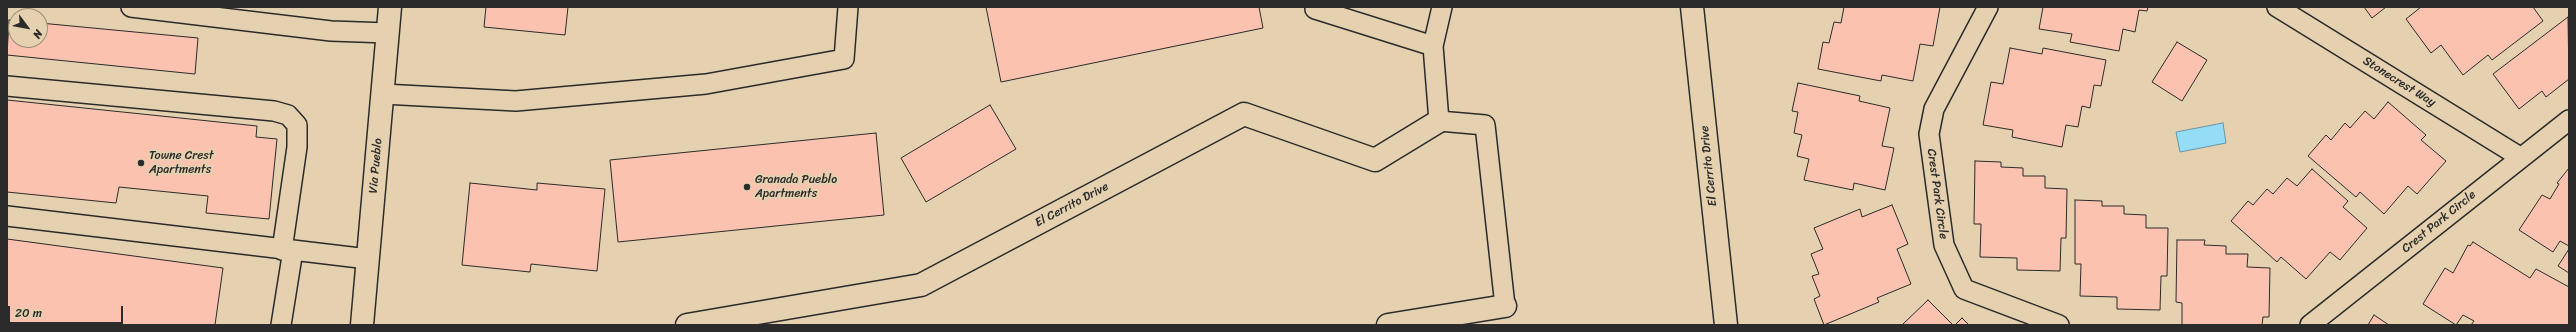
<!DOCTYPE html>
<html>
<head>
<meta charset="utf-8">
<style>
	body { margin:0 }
	#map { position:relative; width:2576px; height:332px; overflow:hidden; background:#e5d1af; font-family:Sriracha,sans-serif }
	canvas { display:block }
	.frame { position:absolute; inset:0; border:8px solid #2b2b2b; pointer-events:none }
	.north { position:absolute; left:8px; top:8px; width:40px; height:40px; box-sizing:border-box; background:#e5d1af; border:1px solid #9b8f7a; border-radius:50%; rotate:122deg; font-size:11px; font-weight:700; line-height:16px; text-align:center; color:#2b2b2b }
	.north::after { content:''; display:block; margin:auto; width:14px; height:18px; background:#2b2b2b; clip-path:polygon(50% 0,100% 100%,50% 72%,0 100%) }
	.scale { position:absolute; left:8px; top:306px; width:115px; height:18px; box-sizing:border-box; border:2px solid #2b2b2b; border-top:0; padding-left:5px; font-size:12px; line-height:14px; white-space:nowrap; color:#2b2b2b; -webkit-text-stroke:3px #e5d1af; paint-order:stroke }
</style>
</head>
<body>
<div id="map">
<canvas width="2576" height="332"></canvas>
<div class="frame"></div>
<div class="north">N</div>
<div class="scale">20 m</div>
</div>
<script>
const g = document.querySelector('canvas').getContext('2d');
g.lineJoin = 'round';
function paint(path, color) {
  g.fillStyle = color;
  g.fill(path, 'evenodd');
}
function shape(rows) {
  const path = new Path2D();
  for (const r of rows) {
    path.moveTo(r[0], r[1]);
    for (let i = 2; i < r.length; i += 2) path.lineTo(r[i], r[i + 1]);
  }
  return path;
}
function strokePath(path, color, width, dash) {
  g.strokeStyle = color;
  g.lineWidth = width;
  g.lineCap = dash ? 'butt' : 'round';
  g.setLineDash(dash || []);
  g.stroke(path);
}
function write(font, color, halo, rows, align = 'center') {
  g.font = font + ' Sriracha,sans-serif';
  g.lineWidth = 4;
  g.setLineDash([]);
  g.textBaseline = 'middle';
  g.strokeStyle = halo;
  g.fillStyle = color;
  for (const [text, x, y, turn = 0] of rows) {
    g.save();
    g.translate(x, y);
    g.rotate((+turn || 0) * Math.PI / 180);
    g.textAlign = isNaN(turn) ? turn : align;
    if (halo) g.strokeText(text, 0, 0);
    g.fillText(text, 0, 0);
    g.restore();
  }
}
const water = shape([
	[2223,123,2226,143,2180,152,2176,132,2223,123]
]);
const building = shape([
	[486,7,568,7,565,35,484,27,486,7],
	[986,7,1259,7,1263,28,1001,82,986,7],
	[1844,7,1940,7,1933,46,1920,44,1913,81,1882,75,1881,81,1818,69,1823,42,1829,43,1834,22,1841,23,1844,7],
	[2043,7,2148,7,2147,11,2139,10,2135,32,2123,29,2119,51,2070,42,2072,34,2039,29,2043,7],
	[2364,7,2386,7,2372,18,2364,7],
	[2421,7,2533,7,2543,21,2492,60,2488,55,2463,75,2441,45,2431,53,2406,19,2421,7],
	[2568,17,2569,79,2546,97,2542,91,2519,109,2493,74,2568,17],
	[9,20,16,20,16,40,40,40,40,23,198,38,195,74,7,55,9,20],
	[2177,42,2207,60,2182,101,2152,82,2177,42],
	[2010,48,2042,54,2043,48,2106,60,2101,86,2094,85,2090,108,2082,106,2078,127,2066,125,2062,147,2012,137,2013,130,1983,125,1991,82,2003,84,2010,48],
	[1798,83,1860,96,1859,101,1890,108,1882,146,1894,148,1885,190,1854,183,1853,190,1804,180,1809,159,1797,156,1802,135,1794,133,1798,112,1792,111,1798,83],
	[7,100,257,126,256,137,277,139,269,219,206,213,208,196,119,187,116,203,7,192,7,100],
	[2388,102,2426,135,2421,140,2446,161,2417,194,2408,186,2384,214,2360,192,2356,197,2308,156,2326,135,2331,140,2345,123,2350,128,2365,111,2374,119,2388,102],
	[990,105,1016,149,926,202,901,158,990,105],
	[876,133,884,215,618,242,610,160,876,133],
	[1975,161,2001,162,2001,167,2023,168,2023,176,2045,176,2045,188,2067,189,2066,238,2061,238,2060,271,2017,270,2017,258,1980,257,1981,224,1974,224,1975,161],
	[2569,168,2569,246,2560,241,2553,252,2519,230,2542,195,2550,199,2559,184,2557,183,2569,168],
	[2312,169,2348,201,2343,207,2367,228,2340,260,2330,252,2306,279,2281,257,2277,262,2231,221,2248,201,2253,205,2267,189,2273,194,2287,178,2297,186,2312,169],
	[470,183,537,190,537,183,605,189,597,271,531,264,530,272,462,265,470,183],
	[2075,200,2102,201,2102,206,2124,206,2124,214,2146,215,2146,228,2168,228,2167,276,2161,276,2160,310,2117,309,2117,297,2080,296,2081,264,2075,264,2075,200],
	[1892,205,1908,244,1897,249,1911,284,1877,298,1879,302,1824,325,1814,299,1820,296,1812,276,1819,274,1811,254,1823,249,1814,228,1860,209,1862,217,1892,205],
	[7,239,223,268,215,325,7,325,7,239],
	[2177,240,2205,240,2204,245,2226,246,2226,254,2248,254,2247,267,2270,268,2269,317,2263,317,2262,325,2182,325,2182,303,2176,302,2177,240],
	[2473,242,2530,278,2536,269,2569,287,2569,325,2471,325,2474,321,2463,315,2456,325,2423,304,2445,268,2453,273,2468,245,2470,246,2473,242],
	[2569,249,2569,273,2558,266,2569,249],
	[1928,300,1953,325,1902,325,1928,300],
	[2374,315,2389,325,2368,325,2374,315],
	[1962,318,1969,325,1955,325,1962,318]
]);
const lane = shape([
	[131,7,331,31,388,33],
	[1442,7,1433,46,1439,121,1485,125,1505,306],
	[1988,7,1934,109,1929,134,1944,245,1964,289,2059,325],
	[2277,7,2520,157],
	[1315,9,1433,46],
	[7,86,274,111,288,115,297,125,297,147,282,250],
	[383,94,516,101,706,84,844,59,848,7],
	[7,216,368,259],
	[281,325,293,250],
	[2310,325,2569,120]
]);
const street = shape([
	[362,325,390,7],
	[687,325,921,285,1244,114,1375,160,1439,121],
	[1388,325,1505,306]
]);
const secondary = shape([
	[1692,7,1726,325]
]);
const markers = [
	[141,163,4,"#2b2b2b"],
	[747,187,4,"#2b2b2b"]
];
const streetNames = [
	["Stonecrest Way",2399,82,32],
	["Via Pueblo",376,166,-85],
	["El Cerrito Drive",1709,166,-96],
	["Crest Park Circle",1937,194,82],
	["El Cerrito Drive",1072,205,-28],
	["Crest Park Circle",2439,222,-39]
];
const poiNames = [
	["Towne Crest",149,156],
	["Apartments",149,170],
	["Granada Pueblo",755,180],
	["Apartments",755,194]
];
paint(water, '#95dcf7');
strokePath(water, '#6b95a5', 1);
paint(building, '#fbc3af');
strokePath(building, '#2b2b2b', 1);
strokePath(lane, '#2b2b2b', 22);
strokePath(street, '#2b2b2b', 25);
strokePath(secondary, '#2b2b2b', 25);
strokePath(lane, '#e5d1af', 19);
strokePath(street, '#e5d1af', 22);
strokePath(secondary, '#e5d1af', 22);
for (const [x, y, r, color] of markers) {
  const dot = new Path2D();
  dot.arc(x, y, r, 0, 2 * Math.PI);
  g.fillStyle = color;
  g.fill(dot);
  strokePath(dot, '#e5d1af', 1.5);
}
write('12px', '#2b2b2b', '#e5d1af', streetNames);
write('12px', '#2b2b2b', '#e5d1af', poiNames, 'left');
</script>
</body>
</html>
